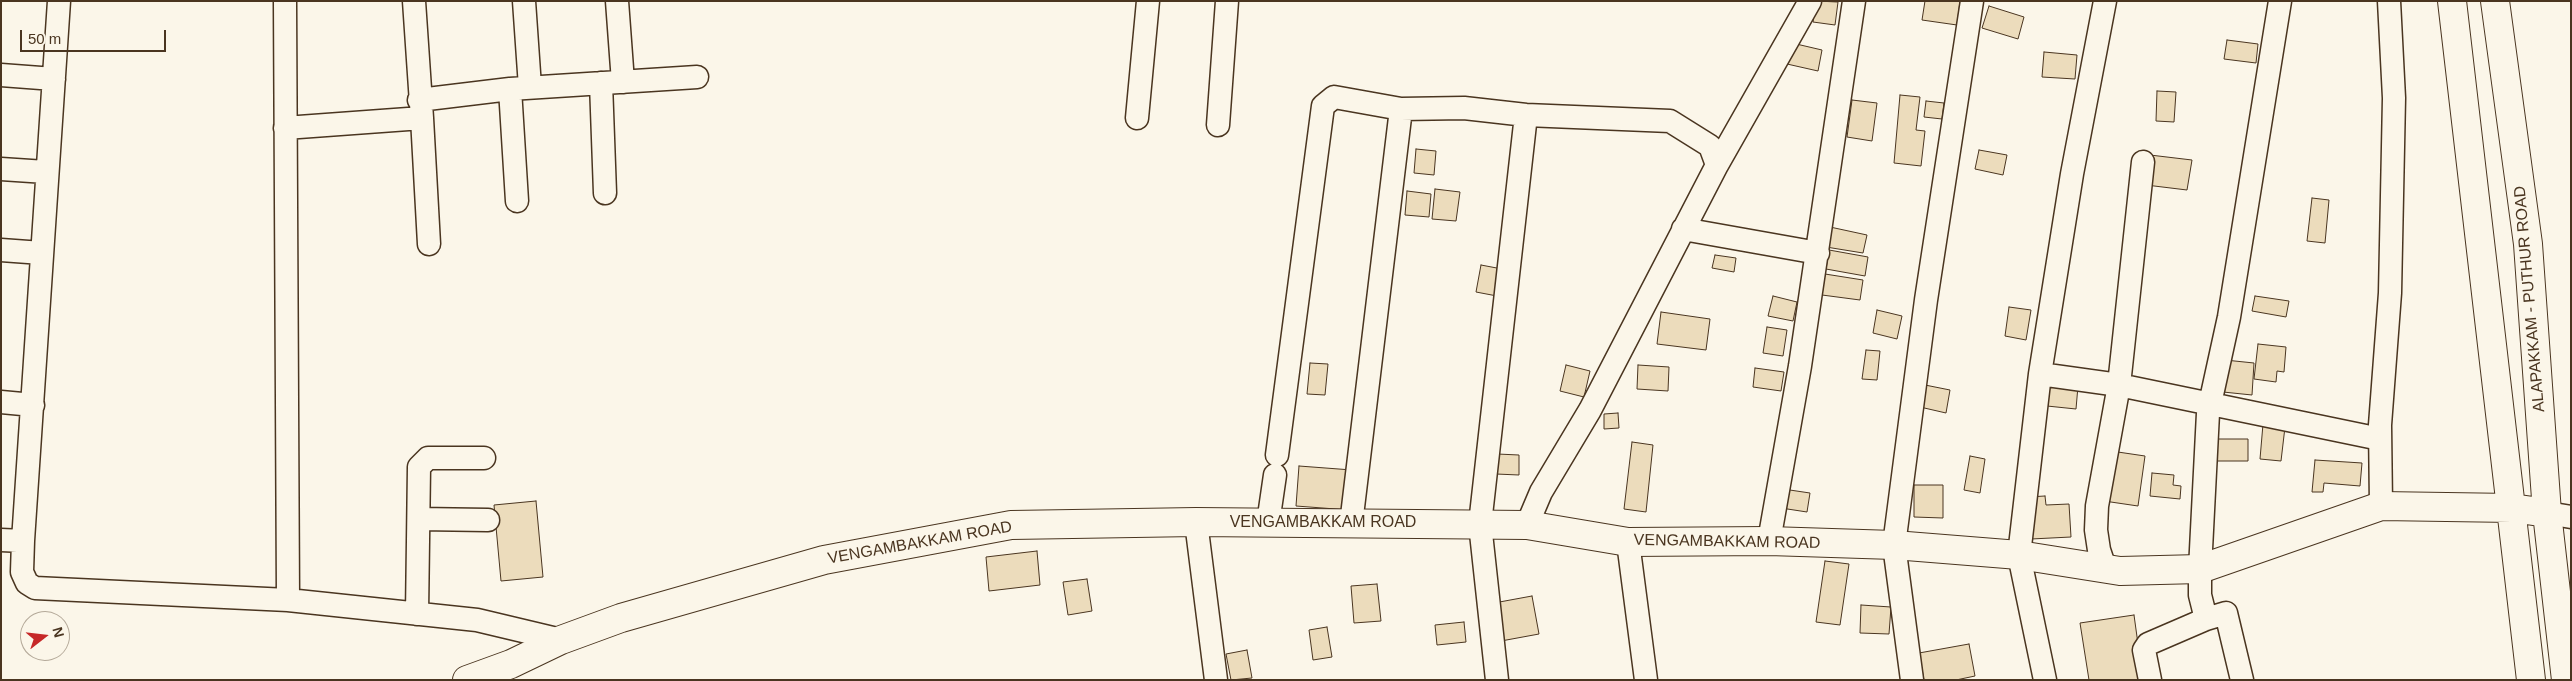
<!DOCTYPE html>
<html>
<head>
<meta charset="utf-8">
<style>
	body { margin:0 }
	#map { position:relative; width:2572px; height:681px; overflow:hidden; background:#fbf6e9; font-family:Helvetica,sans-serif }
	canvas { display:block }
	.frame { position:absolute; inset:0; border:2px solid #4a3520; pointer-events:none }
	.north { position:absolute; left:20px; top:611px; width:50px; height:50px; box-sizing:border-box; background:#fbf6e9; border:1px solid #b4a999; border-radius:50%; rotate:74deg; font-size:14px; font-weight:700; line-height:20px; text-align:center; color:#4a3520 }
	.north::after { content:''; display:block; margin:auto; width:18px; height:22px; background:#c62828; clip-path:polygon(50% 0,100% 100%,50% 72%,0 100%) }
	.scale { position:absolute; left:20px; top:30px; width:146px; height:22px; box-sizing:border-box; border:2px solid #4a3520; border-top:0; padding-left:6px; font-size:15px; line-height:18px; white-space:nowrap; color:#4a3520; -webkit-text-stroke:4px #fbf6e9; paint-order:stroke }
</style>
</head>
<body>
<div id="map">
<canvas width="2572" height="681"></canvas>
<div class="frame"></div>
<div class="north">N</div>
<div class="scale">50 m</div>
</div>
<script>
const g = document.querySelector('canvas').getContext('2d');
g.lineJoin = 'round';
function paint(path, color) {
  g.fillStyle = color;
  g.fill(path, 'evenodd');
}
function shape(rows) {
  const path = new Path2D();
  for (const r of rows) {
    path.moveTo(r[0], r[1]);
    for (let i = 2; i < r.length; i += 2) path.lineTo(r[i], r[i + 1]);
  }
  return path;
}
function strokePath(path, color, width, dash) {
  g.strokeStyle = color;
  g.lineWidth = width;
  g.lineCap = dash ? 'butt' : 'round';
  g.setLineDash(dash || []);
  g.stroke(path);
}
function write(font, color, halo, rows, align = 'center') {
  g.font = font + ' Helvetica,sans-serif';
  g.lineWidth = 4;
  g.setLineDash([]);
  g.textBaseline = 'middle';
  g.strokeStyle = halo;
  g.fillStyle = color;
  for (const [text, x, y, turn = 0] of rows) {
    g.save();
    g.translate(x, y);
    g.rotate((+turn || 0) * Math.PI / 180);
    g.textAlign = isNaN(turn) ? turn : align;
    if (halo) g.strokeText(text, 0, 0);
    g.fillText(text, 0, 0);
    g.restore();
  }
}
const building = shape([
	[1816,1,1838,2,1835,25,1813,22,1816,1],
	[1925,1,1960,1,1957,25,1922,20,1925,1],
	[1989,6,2024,17,2018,39,1982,28,1989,6],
	[2227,40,2258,44,2256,63,2224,59,2227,40],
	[1792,43,1822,50,1818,71,1787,64,1792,43],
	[2044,52,2077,55,2075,79,2042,77,2044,52],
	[2157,91,2176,92,2174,122,2156,121,2157,91],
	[1900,95,1920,97,1916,130,1925,131,1921,166,1894,163,1900,95],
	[1852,100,1877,103,1872,141,1847,137,1852,100],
	[1926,101,1944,103,1942,119,1924,117,1926,101],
	[1416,149,1436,151,1434,175,1414,173,1416,149],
	[1979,150,2007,155,2003,175,1975,169,1979,150],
	[2150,155,2192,160,2187,190,2146,185,2150,155],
	[1435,189,1460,192,1456,221,1432,219,1435,189],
	[1407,191,1431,194,1429,217,1405,215,1407,191],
	[2312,198,2329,200,2325,243,2307,241,2312,198],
	[1830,227,1867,235,1863,253,1826,247,1830,227],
	[1829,250,1868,257,1865,276,1826,269,1829,250],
	[1715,255,1736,258,1734,272,1712,268,1715,255],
	[1481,265,1502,269,1497,296,1476,292,1481,265],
	[1825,274,1863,280,1860,300,1822,295,1825,274],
	[1773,296,1797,302,1793,321,1768,316,1773,296],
	[2255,296,2289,301,2286,317,2252,311,2255,296],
	[2009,307,2031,310,2026,340,2005,336,2009,307],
	[1877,310,1902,316,1897,339,1873,333,1877,310],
	[1661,312,1710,319,1706,350,1657,344,1661,312],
	[1767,327,1787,330,1783,356,1763,353,1767,327],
	[2258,344,2286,347,2284,372,2277,371,2276,382,2254,379,2258,344],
	[1866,350,1880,351,1877,380,1862,379,1866,350],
	[2225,360,2254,363,2252,395,2223,392,2225,360],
	[1310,363,1328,364,1325,395,1307,394,1310,363],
	[1566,365,1590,371,1584,397,1560,391,1566,365],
	[1638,365,1669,367,1668,391,1637,389,1638,365],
	[1755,368,1784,372,1781,391,1753,387,1755,368],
	[2049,383,2078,386,2076,409,2047,406,2049,383],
	[1925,385,1950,390,1946,413,1920,407,1925,385],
	[1618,413,1619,428,1604,429,1604,414,1618,413],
	[2263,424,2285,427,2281,461,2260,459,2263,424],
	[2212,439,2248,439,2248,461,2212,461,2212,439],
	[1632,442,1653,445,1646,512,1624,509,1632,442],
	[2111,451,2145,456,2138,506,2104,501,2111,451],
	[1497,454,1519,455,1519,475,1496,474,1497,454],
	[1970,456,1985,459,1980,493,1964,490,1970,456],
	[2315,460,2362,463,2360,486,2324,483,2323,492,2312,492,2315,460],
	[1299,466,1352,470,1349,510,1296,506,1299,466],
	[2152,473,2174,475,2173,485,2181,486,2180,499,2150,496,2152,473],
	[1914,485,1943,485,1943,518,1914,517,1914,485],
	[1783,489,1810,493,1807,512,1781,508,1783,489],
	[2045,496,2046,505,2069,504,2071,537,2031,539,2028,497,2045,496],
	[536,501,543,577,501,581,494,505,536,501],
	[1037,551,1040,585,989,591,986,557,1037,551],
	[1825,561,1849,564,1840,625,1816,622,1825,561],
	[1087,579,1092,611,1068,615,1063,582,1087,579],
	[1377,584,1381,621,1354,623,1351,586,1377,584],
	[1532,596,1539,634,1501,641,1494,603,1532,596],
	[1861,605,1891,607,1889,634,1860,633,1861,605],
	[2134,615,2143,680,2089,680,2080,623,2134,615],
	[1464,622,1466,642,1437,645,1435,625,1464,622],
	[1327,627,1332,657,1313,660,1309,630,1327,627],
	[1969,644,1975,676,1956,680,1924,680,1919,653,1969,644],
	[1247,650,1252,678,1231,680,1226,654,1247,650]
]);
const minor = shape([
	[285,1,288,600],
	[524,1,530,87],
	[617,1,623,82],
	[1,75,54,79],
	[601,83,605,193],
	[510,89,517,201],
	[419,100,510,89,697,77],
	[422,118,429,244],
	[1137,118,1148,1],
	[1218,125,1227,1],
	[285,128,422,118,414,1],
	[1,169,46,172],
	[1683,229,1818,253],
	[1,250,42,253],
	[2040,374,2119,385,2380,439],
	[1,402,33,405],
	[1277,455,1323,106,1334,97,1401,109,1464,108,1526,115,1670,121,1710,146,1717,165],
	[2381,506,2380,425,2390,293,2394,98,2389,1],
	[2547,513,2571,517],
	[419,519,488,520],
	[1196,522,1216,680],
	[1268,523,1275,475],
	[1351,524,1401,109],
	[1527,525,1541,492,1590,410,1717,165,1810,1],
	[1,540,23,541,59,1],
	[23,541,22,572,27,583,35,588,288,600,477,620,561,640],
	[1769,541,1800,366,1854,1],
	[1628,542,1646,680],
	[2105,568,2099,550,2096,530,2097,506,2119,385,2143,162],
	[417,614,419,467,428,458,484,458],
	[2206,619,2200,595,2200,569,2208,413,2229,317,2280,1],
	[1497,680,1480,524,1526,115],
	[1912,680,1894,545,1926,300,1972,1],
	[2045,680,2019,555,2040,374,2072,174,2105,1],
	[2150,680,2144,650,2148,644,2206,619,2226,613,2242,680]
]);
const major = shape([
	[2452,1,2531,680],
	[2495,1,2528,244,2547,513,2566,680],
	[467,680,511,664,561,640,621,618,824,560,1011,525,1196,522,1527,525,1628,542,1769,541,1894,545,2019,555,2120,571,2200,569,2381,506,2512,508,2547,513]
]);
const streetNames = [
	["ALAPAKKAM - PUTHUR ROAD",2530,299,-95],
	["VENGAMBAKKAM ROAD",1323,523],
	["VENGAMBAKKAM ROAD",1727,542,1],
	["VENGAMBAKKAM ROAD",920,543,-10]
];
paint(building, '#ecdcbc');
strokePath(building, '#4a3520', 1);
strokePath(minor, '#4a3520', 25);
strokePath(major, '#4a3520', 30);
strokePath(minor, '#fbf6e9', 22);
strokePath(major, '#fbf6e9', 28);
write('16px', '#4a3520', '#fbf6e9', streetNames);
</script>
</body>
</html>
